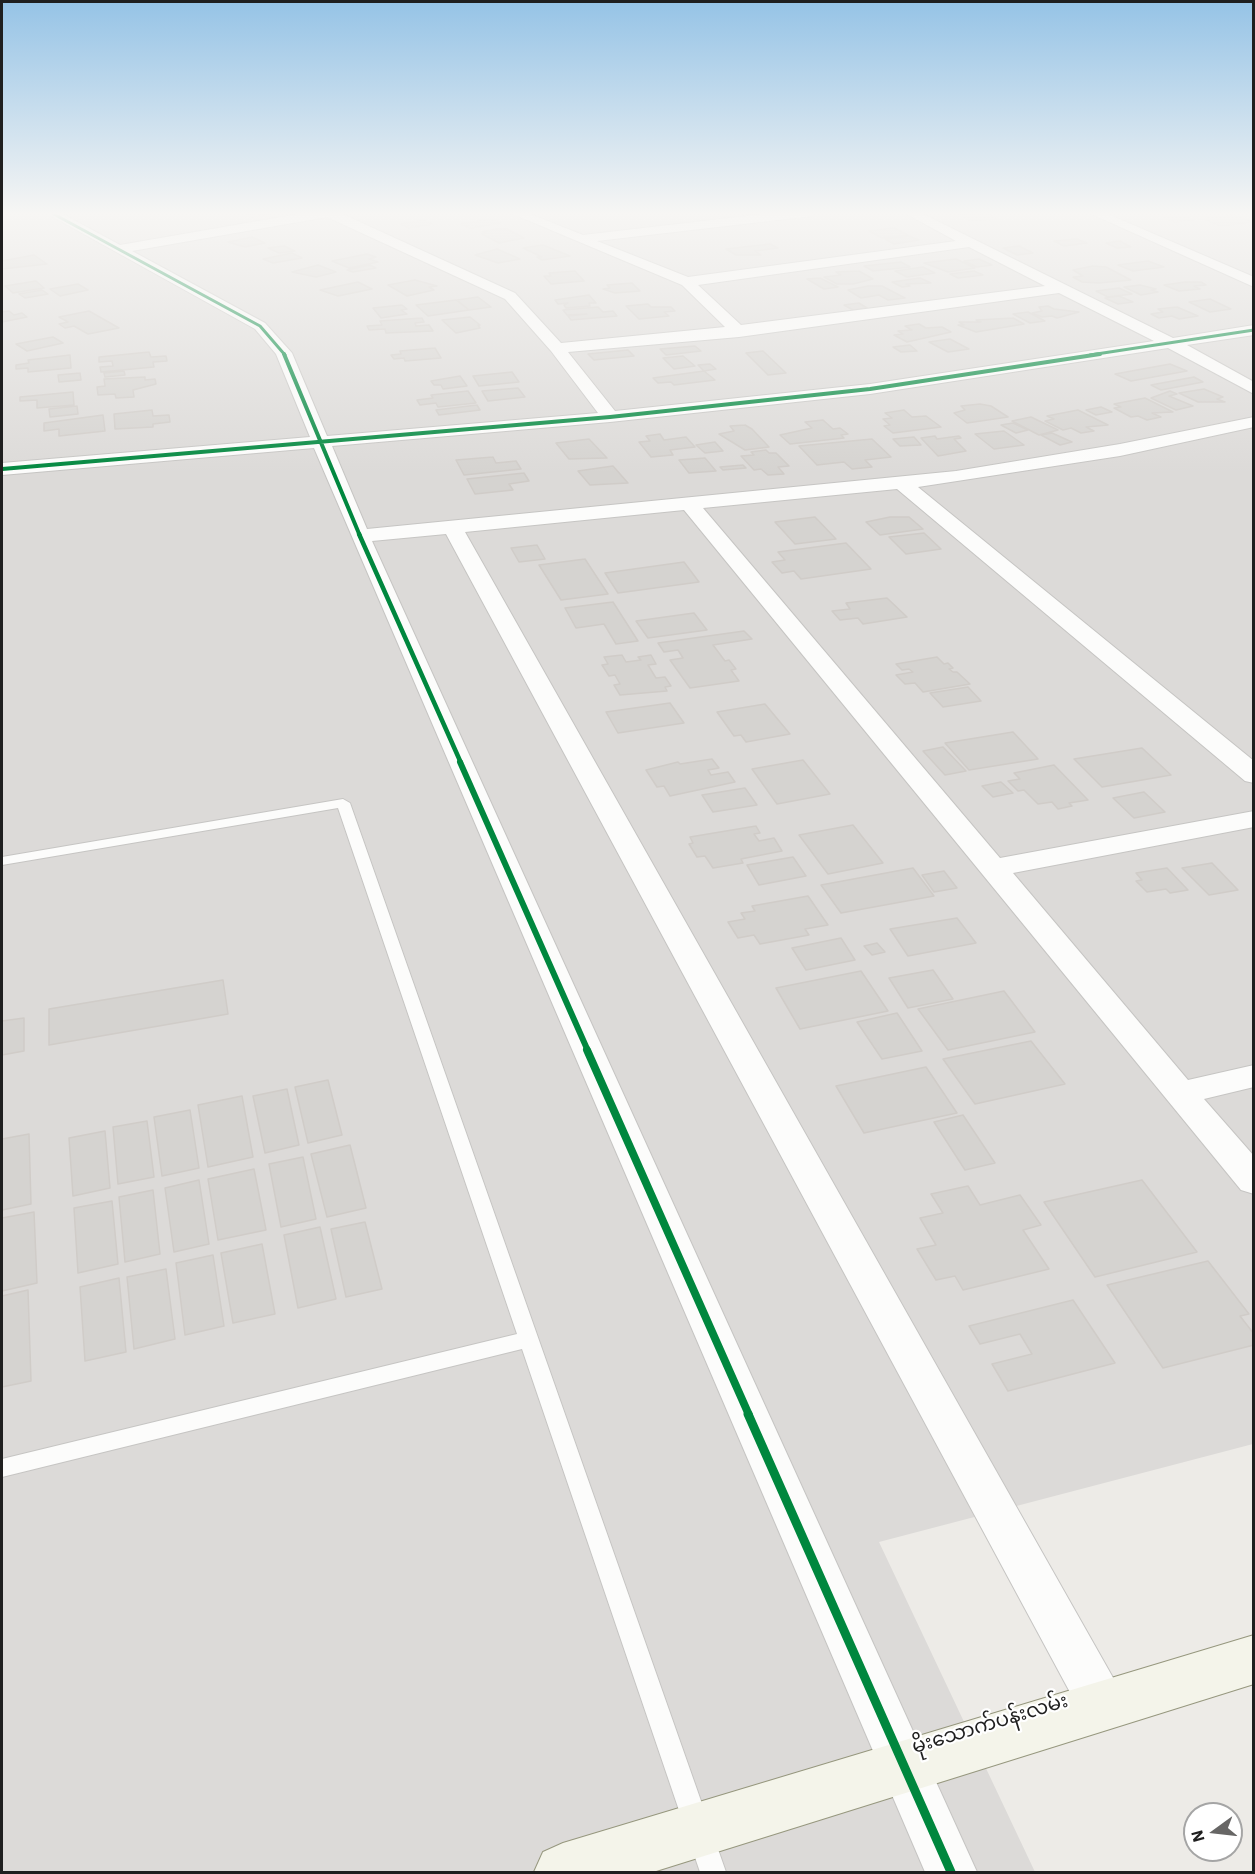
<!DOCTYPE html>
<html>
<head>
<meta charset="utf-8">
<style>
	body { margin:0 }
	#map { position:relative; width:1255px; height:1874px; overflow:hidden; background:#edebe7; font-family:"IBM Plex Sans",sans-serif }
	canvas { display:block }
	.frame { position:absolute; inset:0; border:3px solid #1f1f1f; pointer-events:none }
	.north { position:absolute; left:1183px; top:1802px; width:60px; height:60px; box-sizing:border-box; background:#fff; border:2px solid #a5a5a5; border-radius:50%; rotate:255deg; font-size:16px; font-weight:700; line-height:24px; text-align:center; color:#1f1f1f }
	.north::after { content:''; display:block; margin:auto; width:21px; height:27px; background:#676665; clip-path:polygon(50% 0,100% 100%,50% 72%,0 100%) }
</style>
</head>
<body>
<div id="map">
<canvas width="1255" height="1874"></canvas>
<div class="frame"></div>
<div class="north">N</div>
</div>
<script>
const g = document.querySelector('canvas').getContext('2d');
g.lineJoin = 'round';
function paint(path, color) {
  g.fillStyle = color;
  g.fill(path, 'evenodd');
}
function shape(rows) {
  const path = new Path2D();
  for (const r of rows) {
    path.moveTo(r[0], r[1]);
    for (let i = 2; i < r.length; i += 2) path.lineTo(r[i], r[i + 1]);
  }
  return path;
}
function strokePath(path, color, width, dash) {
  g.strokeStyle = color;
  g.lineWidth = width;
  g.lineCap = dash ? 'butt' : 'round';
  g.setLineDash(dash || []);
  g.stroke(path);
}
function write(font, color, halo, rows, align = 'center') {
  g.font = font + ' "IBM Plex Sans","Noto Sans Myanmar",sans-serif';
  g.lineWidth = 4.5;
  g.setLineDash([]);
  g.textBaseline = 'middle';
  g.strokeStyle = halo;
  g.fillStyle = color;
  for (const [text, x, y, turn = 0] of rows) {
    g.save();
    g.translate(x, y);
    g.rotate((+turn || 0) * Math.PI / 180);
    g.textAlign = isNaN(turn) ? turn : align;
    if (halo) g.strokeText(text, 0, 0);
    g.fillText(text, 0, 0);
    g.restore();
  }
}
const residential = shape([
	[2,212,1253,212,1253,1444,879,1542,1035,1872,2,1872]
]);
const building = shape([
	[261,212,283,212,252,217,246,214,261,212],
	[986,212,996,219,970,221,960,214,986,212],
	[1233,215,1252,222,1221,226,1203,219,1233,215],
	[1184,216,1193,220,1174,222,1164,218,1184,216],
	[490,219,501,223,471,228,460,224,490,219],
	[424,220,433,224,409,228,400,224,424,220],
	[894,228,908,235,882,238,869,231,894,228],
	[496,229,507,229,524,238,499,243,482,234,486,233,482,232,496,229],
	[909,236,919,240,894,244,885,239,909,236],
	[252,237,265,243,245,247,228,242,252,237],
	[1077,239,1087,243,1064,246,1054,241,1077,239],
	[1120,241,1131,247,1117,248,1106,243,1120,241],
	[770,244,778,248,755,251,761,255,736,255,726,249,770,244],
	[543,245,570,256,542,260,537,257,542,257,523,248,543,245],
	[284,246,295,251,279,253,268,248,284,246],
	[1019,246,1033,253,1017,255,1003,248,1019,246],
	[497,249,520,259,498,263,475,255,497,249],
	[292,253,302,258,273,263,263,259,292,253],
	[367,254,376,257,369,259,378,262,349,268,332,261,367,254],
	[34,255,47,264,2,269,2,261,34,255],
	[956,259,975,268,948,272,924,263,956,259],
	[979,259,992,265,977,267,964,261,979,259],
	[1148,261,1164,267,1133,271,1118,265,1148,261],
	[901,262,910,267,873,271,864,266,901,262],
	[318,265,336,272,316,277,292,272,318,265],
	[370,265,376,268,353,272,347,270,370,265],
	[1093,266,1106,267,1131,280,1099,283,1082,282,1073,277,1083,276,1073,270,1093,266],
	[923,267,935,273,907,277,895,271,923,267],
	[575,271,584,281,551,284,544,276,551,276,549,273,575,271],
	[859,271,873,279,853,284,837,284,824,277,841,275,836,272,859,271],
	[974,271,983,275,958,278,950,274,974,271],
	[820,278,838,287,824,289,807,279,820,278],
	[920,278,931,283,906,284,910,286,902,287,892,282,920,278],
	[415,280,437,286,429,287,434,290,407,296,388,285,415,280],
	[36,281,44,288,13,293,5,286,36,281],
	[358,282,372,289,338,296,320,290,358,282],
	[1185,282,1201,282,1206,285,1194,286,1200,289,1179,291,1164,285,1185,282],
	[632,283,640,291,615,293,603,289,610,288,607,285,632,283],
	[78,284,88,290,60,296,50,289,78,284],
	[1140,285,1156,289,1151,290,1158,292,1141,295,1124,287,1140,285],
	[868,286,882,286,905,298,888,300,879,295,861,298,848,290,868,286],
	[1119,288,1132,294,1108,297,1096,291,1119,288],
	[42,290,48,294,25,298,19,294,42,290],
	[589,295,596,303,589,303,590,306,566,308,564,305,568,303,558,304,555,300,589,295],
	[1119,296,1133,302,1118,304,1105,298,1119,296],
	[478,297,491,307,469,310,457,300,478,297],
	[1210,299,1231,309,1210,312,1189,302,1210,299],
	[456,300,469,310,428,316,416,305,456,300],
	[859,303,867,308,853,310,844,305,859,303],
	[648,304,651,307,671,307,675,311,664,312,669,316,639,319,626,306,648,304],
	[402,305,407,309,401,310,407,314,381,318,373,308,402,305],
	[1048,306,1054,309,1079,312,1057,318,1052,316,1042,317,1032,313,1042,311,1039,307,1048,306],
	[598,307,603,312,613,311,617,316,571,320,568,316,587,314,567,315,563,310,598,307],
	[1177,307,1198,316,1179,319,1172,316,1159,318,1151,314,1163,312,1158,309,1177,307],
	[9,311,14,315,22,313,27,317,2,322,2,312,9,311],
	[89,311,119,328,88,334,74,326,65,328,59,324,68,322,59,317,89,311],
	[1028,312,1045,321,1030,323,1013,314,1028,312],
	[470,317,480,325,478,325,480,328,456,333,442,320,470,317],
	[422,318,424,322,415,323,416,326,429,325,433,331,386,333,385,329,369,330,367,326,382,325,380,321,422,318],
	[1013,318,1024,324,976,332,958,325,964,325,959,322,981,322,976,320,1013,318],
	[919,324,926,328,942,327,951,332,907,342,894,335,903,334,898,331,912,330,905,326,919,324],
	[53,337,63,343,27,351,16,344,53,337],
	[950,339,969,349,948,352,929,342,950,339],
	[910,345,917,351,901,352,893,347,910,345],
	[695,346,701,351,666,355,660,349,695,346],
	[435,348,441,358,405,361,404,358,394,359,391,355,401,354,400,351,435,348],
	[628,350,634,356,594,360,588,354,628,350],
	[763,351,786,373,768,375,746,353,763,351],
	[149,352,151,357,166,356,167,361,153,362,154,367,101,372,100,367,113,366,112,361,99,362,99,357,149,352],
	[70,355,71,368,28,372,28,368,16,369,16,365,29,363,28,360,70,355],
	[683,356,695,366,674,369,663,358,683,356],
	[710,364,716,369,704,371,698,365,710,364],
	[1170,364,1187,371,1131,381,1115,374,1170,364],
	[124,371,125,375,105,377,104,373,124,371],
	[704,371,715,380,674,385,671,382,658,383,653,378,704,371],
	[512,372,519,382,479,386,473,376,512,372],
	[80,373,81,380,59,382,58,375,80,373],
	[460,376,467,386,443,389,441,385,434,385,431,381,460,376],
	[145,377,145,380,155,379,156,384,133,390,134,397,116,398,115,394,98,395,97,387,105,386,104,379,145,377],
	[1194,377,1203,382,1161,390,1151,385,1194,377],
	[518,388,525,397,488,401,482,391,518,388],
	[1204,389,1223,397,1217,399,1225,402,1198,402,1179,393,1204,389],
	[468,391,476,403,438,407,436,403,420,405,417,400,433,398,431,395,468,391],
	[1170,391,1177,394,1169,396,1193,406,1176,410,1151,398,1170,391],
	[73,392,74,405,37,408,37,400,20,401,20,397,73,392],
	[1145,398,1173,412,1152,413,1161,417,1147,420,1138,416,1131,417,1114,408,1121,407,1114,404,1145,398],
	[980,404,991,406,1008,417,967,423,954,413,965,410,961,406,980,404],
	[477,405,480,410,439,415,436,410,477,405],
	[77,406,78,414,50,417,49,409,77,406],
	[1101,407,1112,412,1096,415,1086,410,1101,407],
	[152,410,153,416,169,415,170,422,153,424,153,427,115,429,114,414,152,410],
	[904,410,912,417,926,416,941,427,893,433,884,426,890,425,883,419,892,418,885,413,904,410],
	[1078,410,1108,425,1086,427,1094,431,1081,433,1071,428,1063,430,1045,421,1054,419,1047,416,1078,410],
	[103,415,105,431,59,436,59,429,44,431,44,423,103,415],
	[1031,417,1058,430,1039,435,1012,421,1031,417],
	[823,420,833,429,840,428,848,434,841,435,844,438,790,444,780,435,812,428,805,422,823,420],
	[1013,423,1028,430,1016,433,1001,425,1013,423],
	[745,425,752,429,769,447,745,450,719,434,734,431,730,426,745,425],
	[1004,431,1024,445,994,449,975,434,1004,431],
	[1052,433,1072,442,1060,445,1041,435,1052,433],
	[660,434,664,440,686,437,695,447,670,450,673,455,651,457,639,442,650,441,646,436,660,434],
	[935,436,937,439,959,436,961,438,954,439,966,451,938,456,921,438,935,436],
	[914,437,921,445,900,446,893,439,914,437],
	[589,439,607,458,569,459,556,443,589,439],
	[872,439,891,457,865,460,872,467,852,469,844,462,817,465,799,446,872,439],
	[715,442,723,451,705,453,696,445,715,442],
	[766,450,769,453,776,453,789,466,778,467,784,474,768,475,761,469,754,470,741,456,754,455,751,452,766,450],
	[493,457,496,463,516,461,521,469,464,475,456,460,493,457],
	[705,458,716,471,689,473,679,460,705,458],
	[743,465,746,468,723,470,720,467,743,465],
	[613,466,628,483,590,485,578,471,613,466],
	[524,473,529,481,509,484,513,490,475,494,467,479,524,473],
	[815,517,836,539,795,544,775,522,815,517],
	[890,517,909,517,923,529,880,535,866,522,890,517],
	[924,533,941,549,906,554,889,537,924,533],
	[846,543,871,569,801,579,794,571,782,573,772,562,785,560,778,552,846,543],
	[537,545,545,559,519,562,511,548,537,545],
	[585,559,608,594,561,600,539,565,585,559],
	[684,562,699,582,618,593,605,573,684,562],
	[887,598,907,617,863,624,858,618,840,620,832,611,850,609,846,603,887,598],
	[613,602,638,641,616,644,604,624,576,628,565,608,613,602],
	[694,613,707,630,648,638,636,621,694,613],
	[744,631,752,639,713,645,725,661,729,660,736,669,731,670,739,681,690,688,670,660,683,658,678,650,664,652,658,643,744,631],
	[622,655,626,662,641,660,638,657,651,655,656,664,648,665,656,678,665,677,671,686,665,687,667,691,620,695,614,685,620,684,615,675,609,676,602,665,608,664,604,657,622,655],
	[937,657,944,664,948,663,953,668,949,669,953,672,957,672,970,684,923,692,915,683,905,684,896,675,913,672,909,669,902,670,896,664,937,657],
	[968,687,981,701,943,707,930,693,968,687],
	[670,703,684,723,618,733,606,712,670,703],
	[765,704,790,734,746,742,741,735,734,736,717,712,765,704],
	[1013,732,1038,759,969,770,945,743,1013,732],
	[943,747,966,771,945,775,923,751,943,747],
	[1142,748,1171,775,1102,787,1074,759,1142,748],
	[712,759,719,768,708,770,711,775,728,772,735,782,670,796,664,786,657,787,646,770,678,762,680,764,712,759],
	[803,760,830,794,777,804,752,769,803,760],
	[1054,765,1088,800,1069,803,1072,806,1058,809,1052,802,1038,804,1024,790,1018,791,1008,781,1020,779,1014,773,1054,765],
	[1001,782,1013,793,993,797,982,786,1001,782],
	[745,788,757,805,713,812,702,795,745,788],
	[1144,792,1165,812,1134,818,1113,798,1144,792],
	[853,825,883,863,828,874,799,835,853,825],
	[756,826,760,833,754,834,759,841,774,838,782,851,741,859,743,863,713,868,705,856,697,857,689,844,693,843,690,837,756,826],
	[793,857,806,876,759,885,747,865,793,857],
	[1212,863,1238,890,1209,895,1182,868,1212,863],
	[913,868,934,896,841,913,821,885,913,868],
	[1167,868,1188,890,1170,893,1166,889,1147,892,1136,881,1142,880,1136,873,1167,868],
	[944,871,957,888,934,892,922,875,944,871],
	[808,896,828,925,805,929,809,935,760,944,754,935,738,938,728,922,745,919,741,913,755,911,752,906,808,896],
	[957,918,976,943,908,956,890,929,957,918],
	[841,938,855,960,806,970,792,948,841,938],
	[877,943,885,952,872,955,864,946,877,943],
	[933,970,953,999,908,1008,889,978,933,970],
	[861,971,888,1011,800,1029,776,988,861,971],
	[223,980,228,1014,49,1045,49,1009,223,980],
	[1004,991,1035,1032,948,1050,918,1009,1004,991],
	[897,1013,922,1051,882,1059,857,1022,897,1013],
	[24,1018,24,1051,2,1055,2,1021,24,1018],
	[1031,1041,1065,1084,975,1104,943,1059,1031,1041],
	[926,1067,957,1113,864,1133,836,1086,926,1067],
	[328,1080,342,1135,308,1143,295,1087,328,1080],
	[287,1089,299,1145,265,1153,253,1096,287,1089],
	[242,1096,253,1157,208,1167,198,1105,242,1096],
	[190,1110,199,1168,162,1176,154,1117,190,1110],
	[963,1115,995,1163,965,1170,934,1122,963,1115],
	[147,1121,154,1177,118,1184,113,1127,147,1121],
	[105,1131,110,1188,73,1196,69,1138,105,1131],
	[29,1134,31,1204,2,1210,2,1139,29,1134],
	[350,1145,366,1208,327,1217,311,1154,350,1145],
	[303,1157,316,1219,281,1227,269,1164,303,1157],
	[254,1169,266,1230,218,1240,208,1179,254,1169],
	[199,1180,209,1244,174,1252,165,1188,199,1180],
	[1142,1180,1197,1252,1095,1277,1044,1202,1142,1180],
	[968,1186,980,1205,1020,1195,1041,1225,1023,1230,1049,1269,963,1290,955,1276,936,1280,917,1249,936,1245,920,1218,943,1213,931,1194,968,1186],
	[153,1190,160,1254,125,1262,119,1197,153,1190],
	[112,1201,118,1264,78,1273,74,1208,112,1201],
	[34,1212,37,1283,2,1291,2,1218,34,1212],
	[365,1222,382,1289,346,1297,331,1229,365,1222],
	[320,1227,336,1299,298,1308,284,1235,320,1227],
	[262,1244,275,1314,233,1323,221,1253,262,1244],
	[213,1255,224,1326,185,1335,176,1263,213,1255],
	[1208,1261,1249,1314,1240,1316,1254,1334,1254,1345,1163,1368,1107,1285,1208,1261],
	[166,1269,175,1339,134,1349,127,1277,166,1269],
	[119,1278,126,1352,85,1361,80,1287,119,1278],
	[28,1290,31,1381,2,1387,2,1296,28,1290],
	[1073,1300,1115,1363,1008,1391,992,1364,1032,1354,1020,1334,980,1344,969,1326,1073,1300]
]);
const lane = shape([
	[343,799,350,803,726,1872,700,1872,522,1349,2,1477,2,1459,517,1334,338,808,2,865,2,857,343,799]
]);
const street = shape([
	[44,212,59,212,120,245,310,212,338,212,515,293,561,343,725,327,682,285,508,212,525,212,583,235,781,212,818,212,812,216,597,241,688,277,956,241,903,212,919,212,1173,338,1254,325,1254,335,1187,345,1254,382,1254,394,1168,348,870,394,610,422,332,446,367,529,956,471,1120,444,1254,417,1254,427,1120,456,918,487,1254,761,1254,783,1245,781,897,489,703,508,1000,858,1254,811,1254,827,1013,873,1188,1080,1254,1065,1254,1087,1204,1099,1254,1156,1254,1194,1241,1190,684,510,465,532,1120,1690,1127,1706,1120,1722,1103,1729,1086,1722,446,534,372,541,977,1872,925,1872,314,448,2,475,2,463,310,437,276,354,255,329,44,212],
	[327,217,505,299,551,351,598,413,327,436,292,353,265,323,132,251,327,217],
	[969,247,1045,286,741,325,698,285,969,247],
	[1059,293,1154,341,870,384,615,411,568,352,739,337,1059,293],
	[1087,212,1103,212,1254,277,1254,287,1087,212]
]);
const secondary = shape([
	[1254,1635,1254,1684,653,1872,534,1872,543,1852,563,1843,1254,1635]
]);
const cyclewayFar5 = shape([
	[50,212,260,326,285,355],
	[1090,355,1254,330]
]);
const cyclewayFar4 = shape([
	[284,354,360,536],
	[2,469,610,417,870,389,1100,354]
]);
const cyclewayFar3 = shape([
	[359,534,461,763]
]);
const cyclewayFar2 = shape([
	[460,762,588,1051]
]);
const cyclewayFar1 = shape([
	[587,1050,749,1415]
]);
const cycleway = shape([
	[748,1414,951,1872]
]);
const nearStreetnames = [
	["မိုးသောက်ပန်းလမ်း",990,1724,-17]
];
paint(residential, '#dcdad8');
paint(building, '#d5d3d0');
strokePath(building, '#d0ccc8', 1.5);
strokePath(lane, '#c6c5c3', 2);
strokePath(street, '#c6c5c3', 2);
strokePath(secondary, '#96977e', 2);
paint(lane, '#fcfcfb');
paint(street, '#fcfcfb');
paint(secondary, '#f4f4ea');
strokePath(cyclewayFar5, '#00873e', 3);
strokePath(cyclewayFar4, '#00873e', 4);
strokePath(cyclewayFar3, '#00873e', 4.5);
strokePath(cyclewayFar2, '#00873e', 6);
strokePath(cyclewayFar1, '#00873e', 8);
strokePath(cycleway, '#00873e', 9);
const sky = g.createLinearGradient(0, 0, 0, 474);
sky.addColorStop(0, '#95c3e6');
sky.addColorStop(0.45, '#f7f6f4');
sky.addColorStop(1, '#f7f6f400');
g.fillStyle = sky;
g.fillRect(0, 0, 1255, 474);
write('20px', '#1f1f1f', '#fff', nearStreetnames);
</script>
</body>
</html>
